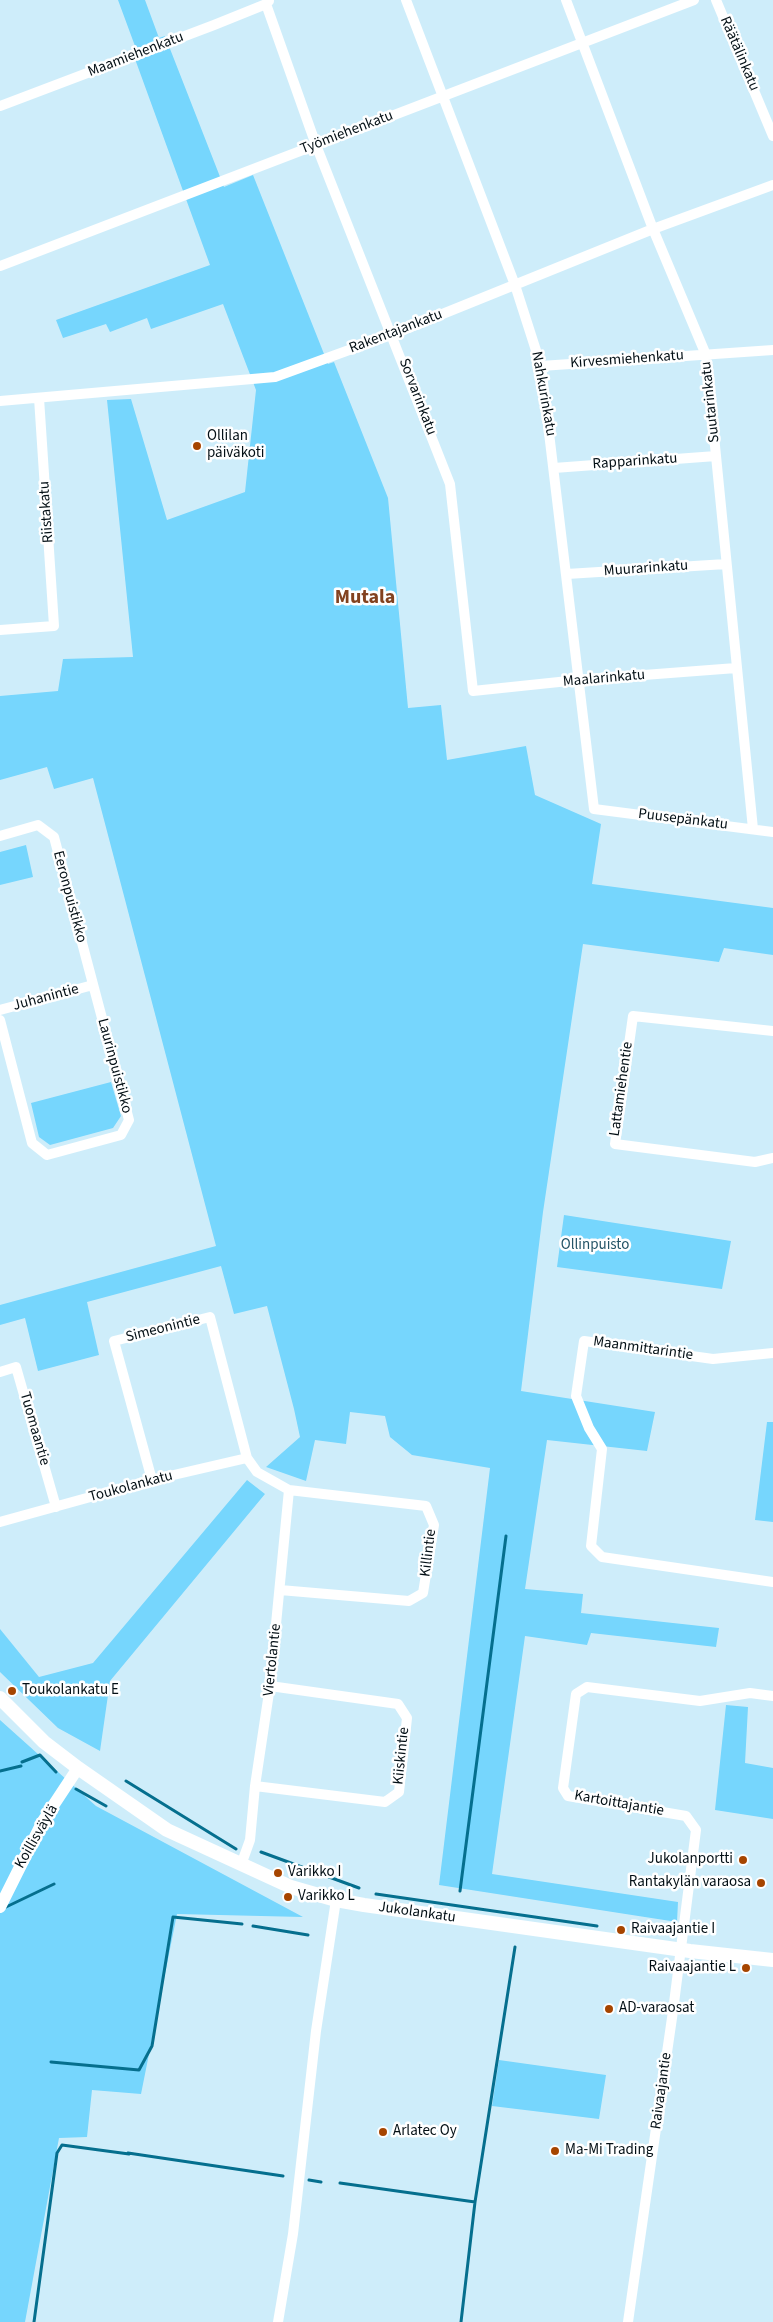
<!DOCTYPE html>
<html>
<head>
<meta charset="utf-8">
<style>
	body { margin:0 }
	canvas { display:block; background:#ceedfa }
</style>
</head>
<body>
<canvas width="773" height="2322"></canvas>
<script>
const g = document.querySelector('canvas').getContext('2d');
g.lineJoin = 'round';
function paint(path, color) {
  g.fillStyle = color;
  g.fill(path, 'evenodd');
}
function shape(rows) {
  const path = new Path2D();
  for (const r of rows) {
    path.moveTo(r[0], r[1]);
    for (let i = 2; i < r.length; i += 2) path.lineTo(r[i], r[i + 1]);
  }
  return path;
}
function strokePath(path, color, width, dash) {
  g.strokeStyle = color;
  g.lineWidth = width;
  g.lineCap = dash ? 'butt' : 'round';
  g.setLineDash(dash || []);
  g.stroke(path);
}
function write(font, color, halo, rows, align = 'center') {
  g.font = font + ' "Source Sans 3",sans-serif';
  g.lineWidth = 5;
  g.setLineDash([]);
  g.textBaseline = 'middle';
  g.strokeStyle = halo;
  g.fillStyle = color;
  for (const [text, x, y, turn = 0] of rows) {
    g.save();
    g.translate(x, y);
    g.rotate((+turn || 0) * Math.PI / 180);
    g.textAlign = isNaN(turn) ? turn : align;
    if (halo) g.strokeText(text, 0, 0);
    g.fillText(text, 0, 0);
    g.restore();
  }
}
const green = shape([
	[118,0,145,0,159,38,165,36,224,187,253,175,328,364,334,362,388,498,408,708,441,705,447,760,526,746,535,795,601,824,592,884,773,908,773,955,724,948,719,962,583,944,543,1212,521,1391,655,1412,647,1451,547,1440,525,1589,583,1594,581,1613,719,1628,716,1647,591,1633,587,1645,525,1636,492,1874,678,1902,677,1922,439,1885,490,1468,412,1455,390,1437,385,1416,350,1412,346,1444,315,1440,306,1481,266,1467,300,1437,294,1409,267,1306,234,1314,221,1266,87,1302,99,1355,38,1371,25,1318,0,1325,0,1305,216,1246,93,778,54,789,47,767,0,780,0,696,58,691,63,659,133,657,107,400,131,399,167,520,245,492,256,390,223,304,151,329,147,318,110,332,106,324,63,338,56,320,210,265,131,48,135,46],
	[26,845,33,877,0,885,0,852],
	[111,1082,121,1116,113,1128,50,1145,39,1137,31,1103],
	[564,1215,731,1241,722,1289,557,1267],
	[767,1422,773,1422,773,1522,755,1520],
	[247,1480,265,1494,110,1681,100,1751,58,1728,0,1672,0,1629,39,1677,93,1663],
	[726,1705,748,1707,745,1763,773,1768,773,1819,715,1810],
	[0,1720,96,1806,303,1917,177,1914,141,2094,92,2090,87,2137,59,2138,25,2322,0,2322],
	[499,2060,606,2075,599,2119,492,2106]
]);
const stream = shape([
	[22,1762,40,1755,56,1772],
	[0,1771,21,1766],
	[126,1781,236,1849],
	[76,1789,106,1806],
	[261,1852,359,1888],
	[460,1891,506,1536],
	[376,1894,597,1926],
	[6,1907,54,1884],
	[253,1926,308,1935],
	[51,2062,139,2070,152,2046,173,1917,242,1924],
	[128,2153,283,2176],
	[309,2180,321,2182],
	[340,2183,475,2202],
	[34,2322,57,2153,62,2145,129,2154],
	[461,2322,475,2202,515,1947]
]);
const minor = shape([
	[406,0,515,285,541,366,594,809,773,832],
	[566,0,653,229,706,355,753,829],
	[716,0,773,136],
	[266,4,316,145,450,484,473,691,578,680,736,668],
	[0,106,214,25,266,4,269,1],
	[0,266,694,0],
	[541,366,773,350],
	[0,401,275,377,393,334,653,229,773,185],
	[554,468,716,456],
	[567,574,726,564],
	[0,630,54,626,39,398],
	[0,836,38,825,54,837,129,1120,121,1135,47,1155,32,1143,0,1020],
	[0,1010,93,985],
	[773,1031,633,1016,615,1144,755,1162,773,1158],
	[773,1353,713,1359,584,1341,576,1396,589,1428,602,1449,591,1546,602,1557,773,1582],
	[0,1372,16,1367,56,1507],
	[152,1480,114,1341,210,1317,247,1458],
	[0,1522,152,1480,247,1458,257,1472,289,1490,270,1686,255,1786,250,1840,241,1865],
	[280,1590,409,1601,423,1593,434,1525,426,1506,289,1490],
	[255,1786,385,1802,399,1792,407,1718,398,1704,270,1686],
	[278,2322,293,2234,316,2031,336,1900],
	[628,2322,673,2011,696,1830,686,1816,568,1796,563,1788,576,1694,587,1687,700,1701,750,1693,773,1696]
]);
const tertiary = shape([
	[0,1907,43,1821,78,1768]
]);
const secondary = shape([
	[0,1698,44,1742,78,1768,167,1830,291,1887,336,1900,364,1905,690,1951,773,1960]
]);
const markers = [
	[197,446,5,"#a64500"],
	[12,1691,5,"#a64500"],
	[743,1860,5,"#a64500"],
	[278,1873,5,"#a64500"],
	[761,1883,5,"#a64500"],
	[288,1897,5,"#a64500"],
	[621,1930,5,"#a64500"],
	[746,1968,5,"#a64500"],
	[609,2009,5,"#a64500"],
	[383,2132,5,"#a64500"],
	[555,2151,5,"#a64500"]
];
const streetNames = [
	["Räätälinkatu",739,54,67],
	["Maamiehenkatu",136,55,-21],
	["Työmiehenkatu",347,133,-21],
	["Rakentajankatu",396,332,-21],
	["Kirvesmiehenkatu",627,360,-4],
	["Nahkurinkatu",543,394,80],
	["Sorvarinkatu",417,397,69],
	["Suutarinkatu",711,402,-96],
	["Rapparinkatu",635,462,-4],
	["Riistakatu",47,512,-94],
	["Muurarinkatu",646,569,-4],
	["Maalarinkatu",604,679,-5],
	["Puusepänkatu",683,820,7],
	["Eeronpuistikko",69,897,75],
	["Juhanintie",46,998,-15],
	["Laurinpuistikko",114,1066,75],
	["Lattamiehentie",622,1089,-82],
	["Simeonintie",163,1329,-14],
	["Maanmittarintie",643,1349,8],
	["Tuomaantie",34,1429,74],
	["Toukolankatu",131,1487,-15],
	["Killintie",429,1553,-83],
	["Viertolantie",273,1660,-84],
	["Kiiskintie",402,1756,-84],
	["Kartoittajantie",619,1804,10],
	["Koillisväylä",37,1837,-60],
	["Jukolankatu",417,1913,8],
	["Raivaajantie",662,2091,-82]
];
const poiNames = [
	["Ollilan",207,437],
	["päiväkoti",207,454],
	["Toukolankatu E",22,1691],
	["Jukolanportti",733,1860,"right"],
	["Varikko I",288,1873],
	["Rantakylän varaosa",751,1883,"right"],
	["Varikko L",298,1897],
	["Raivaajantie I",631,1930],
	["Raivaajantie L",736,1968,"right"],
	["AD-varaosat",619,2009],
	["Arlatec Oy",393,2132],
	["Ma-Mi Trading",565,2151]
];
const parkNames = [
	["Ollinpuisto",595,1246]
];
const districtNames = [
	["Mutala",365,599]
];
paint(green, '#76d6fd');
strokePath(stream, '#056f8e', 3);
strokePath(minor, '#fff', 10);
strokePath(tertiary, '#fff', 12);
strokePath(secondary, '#fff', 14);
for (const [x, y, r, color] of markers) {
  const dot = new Path2D();
  dot.arc(x, y, r, 0, 2 * Math.PI);
  g.fillStyle = color;
  g.fill(dot);
  strokePath(dot, '#fff', 2);
}
write('15px', '#030f15', '#fff', streetNames);
write('15px', '#030f15', '#fff', poiNames, 'left');
write('15px', '#245467', '#fff', parkNames);
write('bold 20px', '#824220', '#fff', districtNames);
</script>
</body>
</html>
